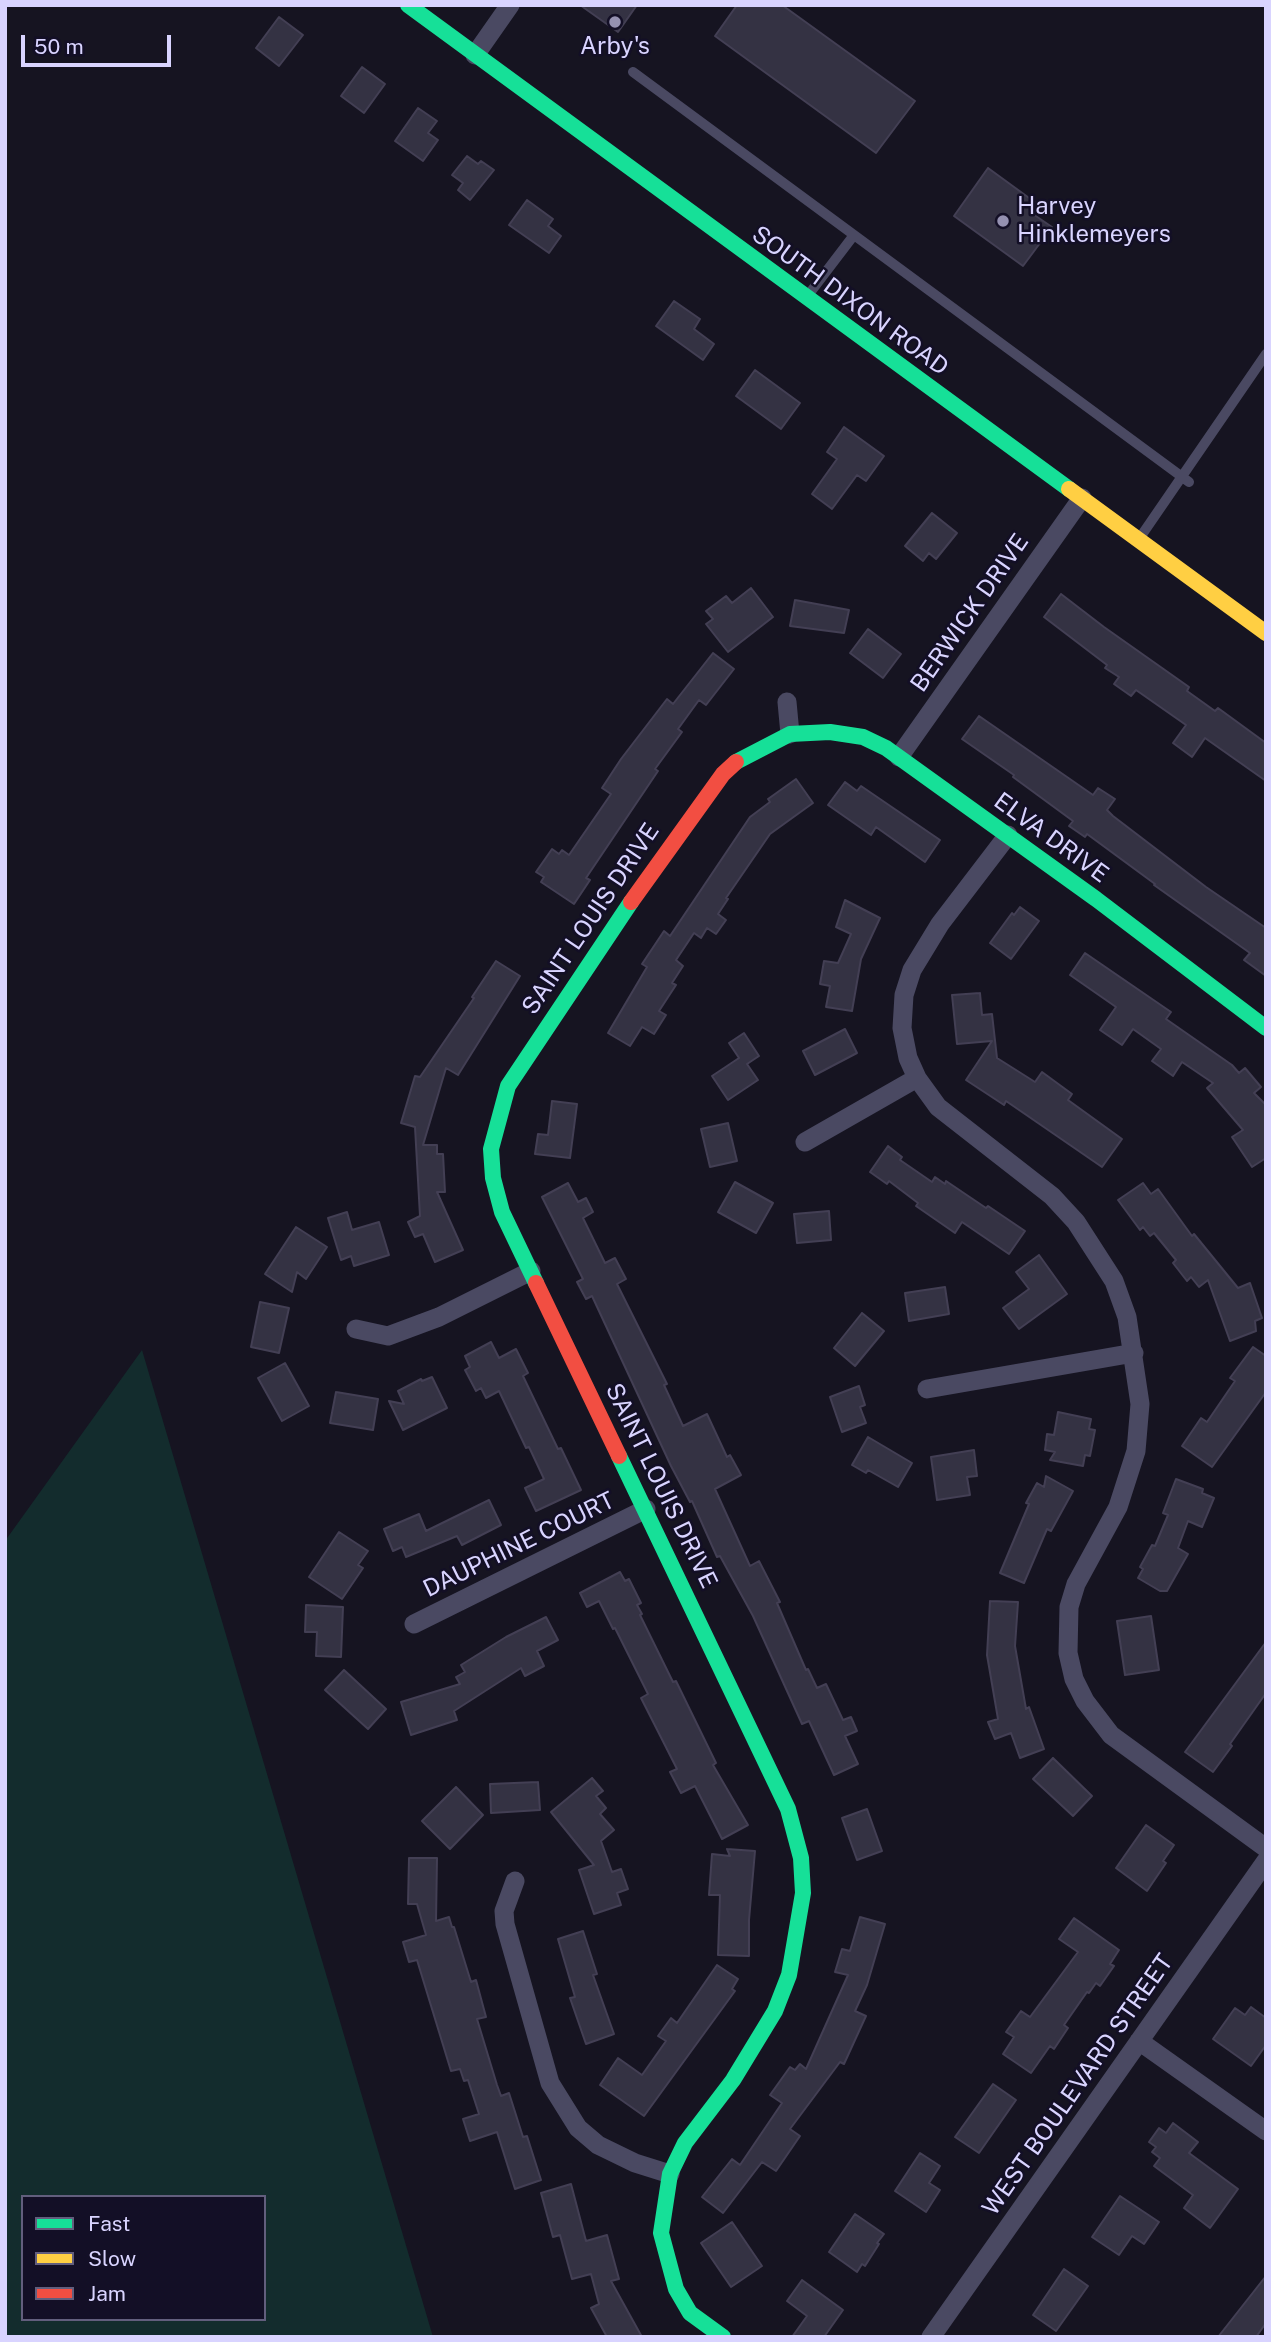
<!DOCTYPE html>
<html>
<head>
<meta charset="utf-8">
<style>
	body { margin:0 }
	#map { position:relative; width:1271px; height:2342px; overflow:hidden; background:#161421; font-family:"Public Sans",sans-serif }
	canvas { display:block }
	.frame { position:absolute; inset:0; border:7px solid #d9d4ff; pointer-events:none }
	.legend { position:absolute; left:21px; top:2195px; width:245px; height:126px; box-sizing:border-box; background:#130f26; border:2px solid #625e7d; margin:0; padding:9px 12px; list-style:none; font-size:21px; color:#d9d4ff }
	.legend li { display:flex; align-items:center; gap:14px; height:35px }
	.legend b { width:35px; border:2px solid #625e7d }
	.scale { position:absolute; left:21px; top:35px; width:150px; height:32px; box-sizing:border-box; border:4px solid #d9d4ff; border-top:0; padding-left:9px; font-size:21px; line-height:24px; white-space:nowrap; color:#d9d4ff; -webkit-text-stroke:5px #130f26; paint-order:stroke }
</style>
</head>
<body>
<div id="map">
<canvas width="1271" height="2342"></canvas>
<div class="frame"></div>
<ul class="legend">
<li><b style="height:9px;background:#16e098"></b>Fast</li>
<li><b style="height:9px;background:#ffcf43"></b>Slow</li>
<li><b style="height:9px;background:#f24e42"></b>Jam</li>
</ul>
<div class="scale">50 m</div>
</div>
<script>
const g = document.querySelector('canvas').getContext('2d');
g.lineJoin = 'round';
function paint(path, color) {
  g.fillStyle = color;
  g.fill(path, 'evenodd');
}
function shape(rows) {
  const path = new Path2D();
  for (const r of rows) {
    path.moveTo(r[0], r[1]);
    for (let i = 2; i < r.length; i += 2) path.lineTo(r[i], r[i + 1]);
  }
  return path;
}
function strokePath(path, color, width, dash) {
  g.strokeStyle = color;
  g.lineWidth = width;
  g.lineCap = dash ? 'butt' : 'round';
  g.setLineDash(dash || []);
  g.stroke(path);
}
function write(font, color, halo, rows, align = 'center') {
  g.font = font + ' "Public Sans",sans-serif';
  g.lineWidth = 5;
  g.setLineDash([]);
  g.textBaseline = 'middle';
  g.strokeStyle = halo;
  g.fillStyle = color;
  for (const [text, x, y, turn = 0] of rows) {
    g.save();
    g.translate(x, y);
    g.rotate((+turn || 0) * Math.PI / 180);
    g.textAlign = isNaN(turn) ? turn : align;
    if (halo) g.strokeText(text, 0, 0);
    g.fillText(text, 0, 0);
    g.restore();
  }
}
const green = shape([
	[142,1350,433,2337,5,2337,5,1541],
	[23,2197,264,2197,264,2319,23,2319]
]);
const building = shape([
	[580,5,637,5,618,32,580,5],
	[737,5,782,5,915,101,876,153,715,36,737,5],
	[279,17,303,35,279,66,256,48,279,17],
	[362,67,385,84,364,113,341,96,362,67],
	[418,108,437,121,428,133,438,140,423,161,395,141,418,108],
	[467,156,478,164,481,161,494,170,470,200,458,190,463,183,452,175,467,156],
	[988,168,1036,203,1030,212,1052,227,1023,266,954,216,988,168],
	[527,200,553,219,548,226,561,236,549,253,509,225,527,200],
	[674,301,700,319,694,329,714,344,703,360,656,326,674,301],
	[755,370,800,403,781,429,736,396,755,370],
	[844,427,884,456,866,481,857,475,832,509,812,494,837,459,827,452,844,427],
	[932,513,957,533,936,559,929,553,923,561,905,546,932,513],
	[751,588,773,617,728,652,706,624,713,619,706,611,726,596,732,603,751,588],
	[1061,594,1104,627,1189,687,1187,691,1215,711,1218,708,1266,743,1266,781,1205,738,1192,757,1173,743,1186,725,1136,690,1131,696,1114,684,1119,677,1105,668,1107,665,1044,617,1061,594],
	[795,600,849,610,844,633,790,626,795,600],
	[868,629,901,654,883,678,850,653,868,629],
	[713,653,734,669,706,705,699,700,678,729,682,732,655,769,658,771,586,878,590,880,574,904,541,882,544,877,536,872,552,849,559,854,562,850,569,855,611,794,602,788,621,759,667,699,673,704,713,653],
	[979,716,1093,795,1098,788,1115,799,1107,810,1113,816,1206,887,1266,928,1266,976,1244,960,1250,953,1154,885,1155,884,1087,834,1085,837,1069,826,1073,821,1013,777,1014,775,962,739,979,716],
	[796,779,813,803,770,834,726,898,728,899,718,914,726,920,716,934,707,928,701,938,694,933,676,960,683,966,672,983,676,985,659,1011,666,1015,654,1034,642,1027,630,1046,608,1033,647,967,642,964,664,931,670,936,750,817,770,802,768,799,796,779],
	[845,782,857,791,861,786,940,840,925,862,876,827,871,835,828,805,845,782],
	[845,900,880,918,861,959,852,1011,826,1007,830,986,820,984,824,961,838,963,851,934,836,927,845,900],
	[1020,907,1039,921,1011,959,990,943,1012,913,1014,915,1020,907],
	[1085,953,1171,1012,1166,1019,1232,1065,1239,1073,1245,1068,1261,1087,1254,1093,1266,1105,1266,1158,1252,1167,1232,1137,1243,1130,1207,1088,1213,1083,1182,1062,1173,1076,1152,1061,1161,1049,1133,1029,1122,1045,1100,1030,1116,1007,1070,975,1085,953],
	[496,961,520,976,458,1075,446,1068,423,1145,437,1145,437,1154,443,1154,445,1192,437,1192,463,1250,435,1262,423,1234,415,1237,408,1222,420,1216,415,1127,401,1123,415,1076,420,1077,474,998,472,997,496,961],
	[980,993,982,1015,992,1014,997,1058,1035,1082,1042,1072,1072,1094,1068,1100,1122,1139,1102,1167,1006,1101,1004,1105,966,1080,992,1041,957,1044,952,995,980,993],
	[845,1029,857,1053,815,1075,803,1051,845,1029],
	[744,1033,759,1056,747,1064,758,1080,728,1100,712,1076,739,1058,729,1043,744,1033],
	[552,1101,577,1104,570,1158,535,1154,538,1134,548,1135,552,1101],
	[728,1123,737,1161,710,1167,701,1129,728,1123],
	[888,1146,902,1157,900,1160,932,1182,935,1177,945,1184,946,1181,986,1208,988,1206,1025,1231,1009,1254,962,1222,955,1233,916,1206,918,1203,889,1181,887,1184,870,1172,888,1146],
	[735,1182,773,1203,756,1233,718,1212,735,1182],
	[568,1183,578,1202,586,1198,593,1212,583,1218,605,1263,615,1258,626,1279,617,1284,667,1384,664,1385,683,1426,707,1414,727,1457,730,1455,741,1475,715,1489,750,1566,759,1561,780,1602,777,1603,806,1670,808,1669,817,1688,826,1684,843,1720,851,1717,857,1731,845,1736,858,1764,834,1775,809,1721,802,1724,753,1616,720,1556,717,1557,692,1501,690,1502,671,1466,592,1296,586,1299,577,1282,583,1279,542,1197,568,1183],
	[1143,1183,1151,1194,1158,1189,1192,1236,1194,1234,1238,1288,1250,1283,1262,1318,1255,1321,1256,1331,1230,1341,1208,1280,1199,1287,1191,1277,1187,1281,1173,1263,1176,1260,1154,1233,1150,1236,1143,1227,1140,1230,1118,1200,1143,1183],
	[829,1211,831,1240,797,1243,794,1214,829,1211],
	[347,1212,352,1230,379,1222,389,1255,354,1266,351,1256,341,1260,328,1218,347,1212],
	[296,1227,327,1247,306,1279,297,1272,292,1292,265,1274,296,1227],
	[1039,1255,1067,1294,1019,1329,1003,1308,1029,1289,1016,1272,1039,1255],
	[945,1287,949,1314,909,1321,905,1293,945,1287],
	[260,1302,289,1308,279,1353,251,1347,260,1302],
	[862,1313,884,1331,855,1366,834,1348,862,1313],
	[491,1342,499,1358,516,1349,528,1373,523,1376,558,1449,561,1448,581,1490,536,1511,525,1488,544,1479,529,1447,526,1448,499,1391,486,1398,481,1388,476,1391,465,1370,470,1367,465,1356,491,1342],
	[1253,1347,1266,1356,1266,1392,1212,1467,1182,1446,1201,1418,1207,1422,1235,1381,1230,1378,1253,1347],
	[285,1363,309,1406,282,1421,258,1378,285,1363],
	[432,1377,447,1408,403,1430,389,1401,404,1404,398,1391,421,1379,422,1381,432,1377],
	[859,1386,865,1405,860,1407,866,1423,842,1432,830,1397,859,1386],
	[336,1392,378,1399,373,1430,330,1423,336,1392],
	[1058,1412,1091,1419,1089,1429,1095,1430,1090,1456,1085,1455,1083,1466,1050,1460,1055,1452,1045,1450,1047,1434,1054,1435,1058,1412],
	[868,1437,912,1463,898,1487,868,1470,866,1473,852,1465,868,1437],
	[974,1450,977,1476,967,1477,970,1495,937,1500,931,1457,974,1450],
	[1046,1476,1073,1491,1051,1531,1047,1529,1024,1583,1000,1573,1029,1504,1026,1503,1037,1483,1044,1487,1046,1476],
	[1176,1479,1203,1489,1202,1493,1214,1498,1202,1527,1188,1521,1178,1548,1188,1554,1167,1591,1160,1591,1138,1578,1143,1569,1140,1567,1152,1545,1155,1546,1168,1515,1163,1513,1176,1479],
	[489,1500,501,1525,462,1545,457,1536,406,1557,402,1547,393,1551,384,1529,419,1514,426,1531,489,1500],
	[339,1532,368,1551,358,1565,363,1568,342,1599,309,1577,339,1532],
	[620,1572,625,1581,629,1579,641,1603,637,1605,642,1614,640,1615,673,1682,676,1681,716,1763,713,1765,748,1825,722,1839,695,1786,681,1793,670,1772,677,1769,641,1698,648,1694,615,1628,613,1629,599,1601,587,1607,580,1593,620,1572],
	[990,1601,1018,1602,1015,1646,1026,1709,1029,1707,1044,1749,1020,1758,1011,1733,995,1739,988,1722,998,1719,987,1655,990,1601],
	[306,1605,343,1607,341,1657,316,1656,317,1632,305,1632,306,1605],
	[1151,1616,1159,1670,1125,1675,1117,1621,1151,1616],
	[546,1617,558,1640,537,1651,544,1666,525,1676,521,1668,454,1711,457,1720,411,1735,401,1702,460,1684,456,1677,465,1672,461,1665,506,1637,546,1617],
	[1266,1642,1266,1693,1230,1744,1232,1746,1213,1772,1185,1752,1266,1642],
	[344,1670,386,1709,368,1729,325,1690,344,1670],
	[1053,1758,1092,1796,1073,1816,1033,1779,1053,1758],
	[592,1778,603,1791,596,1796,606,1808,600,1814,614,1830,601,1841,612,1872,621,1869,628,1889,617,1893,621,1905,594,1914,579,1870,594,1865,551,1812,592,1778],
	[538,1782,540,1810,491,1813,490,1784,538,1782],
	[456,1787,483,1815,450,1849,422,1821,456,1787],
	[867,1809,882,1851,857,1860,842,1818,867,1809],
	[1146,1825,1174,1845,1163,1861,1166,1863,1147,1891,1116,1868,1146,1825],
	[727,1849,755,1851,749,1920,749,1956,718,1955,720,1895,709,1895,712,1854,730,1856,727,1849],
	[409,1858,437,1858,436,1921,449,1917,452,1927,454,1927,471,1982,476,1980,486,2017,477,2019,497,2085,501,2096,509,2093,523,2137,527,2136,541,2180,515,2189,497,2132,470,2141,463,2119,479,2114,468,2080,464,2081,460,2069,451,2071,417,1960,409,1962,403,1942,426,1935,417,1904,408,1904,409,1858],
	[860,1917,885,1924,867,1985,855,2011,866,2016,844,2064,840,2062,790,2129,800,2136,776,2171,762,2162,723,2213,702,2197,732,2159,740,2165,782,2103,770,2095,790,2067,795,2070,800,2064,806,2069,848,1975,835,1972,842,1949,850,1951,860,1917],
	[1074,1918,1119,1950,1110,1964,1114,1966,1100,1986,1096,1983,1089,1993,1087,1992,1064,2025,1068,2028,1054,2049,1050,2046,1031,2073,1003,2054,1014,2037,1006,2032,1021,2011,1030,2017,1078,1952,1059,1939,1074,1918],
	[583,1931,597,1974,593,1975,614,2034,586,2044,570,1998,575,1997,558,1939,583,1931],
	[717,1965,738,1979,732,1989,735,1991,644,2116,600,2085,618,2058,642,2075,666,2041,658,2036,671,2018,677,2023,717,1965],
	[1251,2007,1266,2018,1266,2045,1251,2066,1213,2039,1235,2008,1245,2015,1251,2007],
	[993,2084,1016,2100,979,2153,955,2137,993,2084],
	[1173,2123,1198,2142,1189,2153,1238,2189,1210,2228,1184,2208,1193,2195,1154,2166,1160,2158,1152,2152,1156,2147,1149,2142,1159,2128,1166,2133,1173,2123],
	[920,2153,940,2166,929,2183,940,2190,926,2212,895,2191,920,2153],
	[571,2184,586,2241,607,2235,619,2279,611,2281,642,2337,607,2337,591,2308,599,2304,591,2274,572,2279,560,2235,553,2237,541,2193,571,2184],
	[1120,2196,1159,2222,1144,2244,1132,2236,1119,2255,1092,2237,1120,2196],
	[855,2214,884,2234,877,2243,879,2244,865,2266,862,2264,857,2272,829,2252,855,2214],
	[732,2222,762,2266,731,2287,701,2243,732,2222],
	[1064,2269,1088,2286,1056,2331,1033,2315,1064,2269],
	[1266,2276,1266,2323,1256,2337,1218,2337,1266,2276],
	[802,2280,843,2310,824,2337,792,2337,807,2316,787,2301,802,2280]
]);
const lane = shape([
	[633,72,1189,482],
	[809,294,854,235],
	[1139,539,1266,354]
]);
const street = shape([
	[475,55,510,5],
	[787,702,790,734],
	[899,757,1082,498],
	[1008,835,940,924,912,970,904,995,902,1028,908,1058,917,1078,938,1107,1052,1196,1076,1222,1114,1281,1127,1317,1140,1404,1136,1451,1118,1507,1076,1584,1069,1607,1068,1653,1074,1679,1085,1701,1111,1735,1266,1848],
	[805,1142,917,1078],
	[356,1329,388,1336,439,1317,531,1271],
	[927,1389,1134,1353],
	[414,1624,646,1509],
	[515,1881,504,1911,505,1924,550,2083,578,2128,598,2145,635,2163,670,2174],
	[1139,2041,1266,2131],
	[931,2337,1266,1861]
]);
const fast = shape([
	[408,5,1069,489],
	[736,762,790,734,830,732,863,737,886,748,1096,899,1266,1028],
	[536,1283,502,1212,493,1178,491,1149,508,1086,631,902],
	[619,1456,788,1809,801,1858,803,1893,789,1975,775,2011,733,2080,685,2143,670,2174,661,2233,676,2289,690,2313,723,2337]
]);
const slow = shape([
	[1069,489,1266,633]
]);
const jam = shape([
	[631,902,723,774,736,762],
	[536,1283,619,1456]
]);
const markers = [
	[615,22,7,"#9591b1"],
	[1003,221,7,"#9591b1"]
];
const poiNames = [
	["Arby's",615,47],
	["Harvey",1017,207,"left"],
	["Hinklemeyers",1017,235,"left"]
];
const streetNames = [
	["SOUTH DIXON ROAD",850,301,36],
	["BERWICK DRIVE",970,613,-55],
	["ELVA DRIVE",1051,838,36],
	["SAINT LOUIS DRIVE",591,919,-56],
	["SAINT LOUIS DRIVE",661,1486,64],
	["DAUPHINE COURT",519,1545,-26],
	["WEST BOULEVARD STREET",1078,2085,-55]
];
paint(green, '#132c2d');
paint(building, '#343243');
strokePath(building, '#433f54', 2);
strokePath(lane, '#4a4962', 10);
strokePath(street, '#4a4962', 19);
strokePath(fast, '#16e098', 16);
strokePath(slow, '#ffcf43', 16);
strokePath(jam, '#f24e42', 16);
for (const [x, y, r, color] of markers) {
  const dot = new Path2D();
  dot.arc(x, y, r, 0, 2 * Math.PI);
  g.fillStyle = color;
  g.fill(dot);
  strokePath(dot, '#130f26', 2.5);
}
write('24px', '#d9d4ff', '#130f26', poiNames);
write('24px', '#d9d4ff', '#130f26', streetNames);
</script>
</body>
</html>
